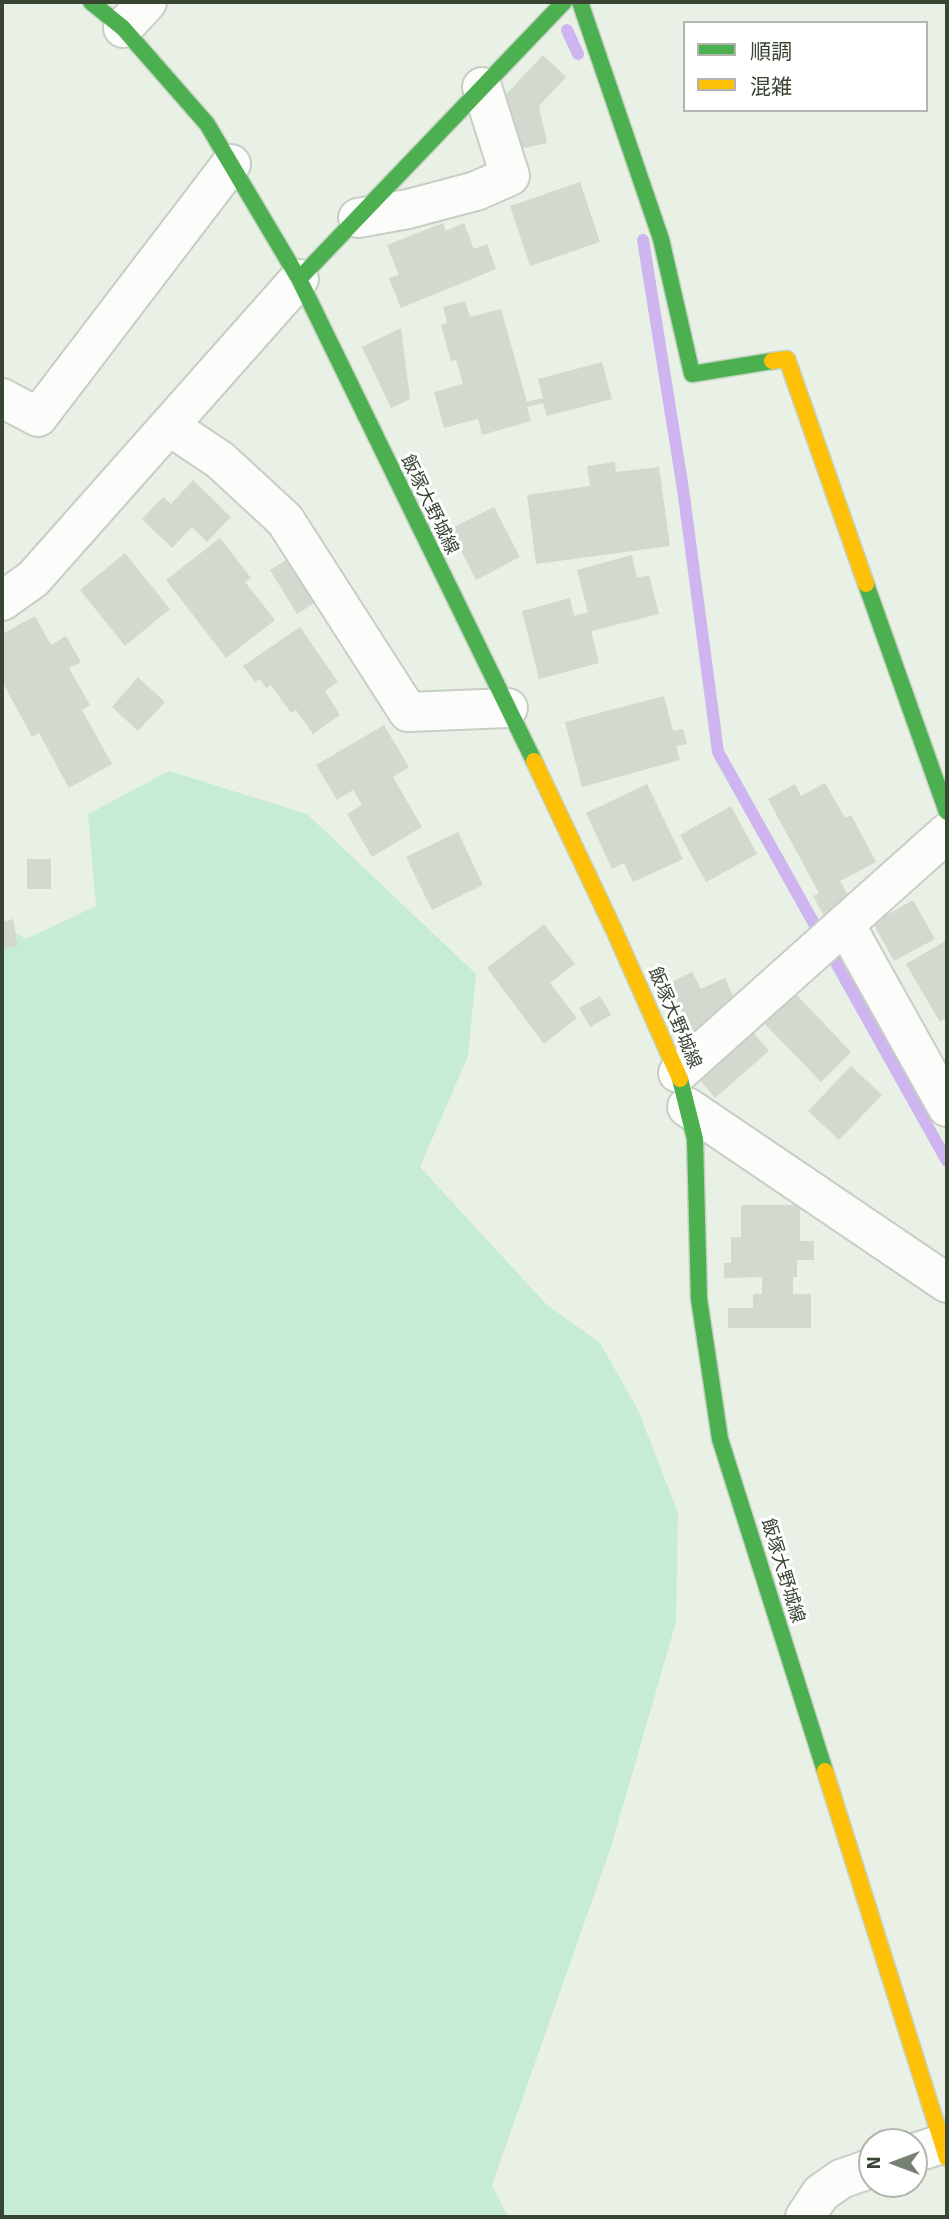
<!DOCTYPE html>
<html>
<head>
<meta charset="utf-8">
<style>
	body { margin:0 }
	#map { position:relative; width:949px; height:2219px; overflow:hidden; background:#e9f0e6; font-family:Signika,"Noto Sans JP",sans-serif }
	canvas { display:block }
	.frame { position:absolute; inset:0; border:4px solid #394533; pointer-events:none }
	.legend { position:absolute; left:683px; top:21px; width:245px; height:91px; box-sizing:border-box; background:#fff; border:2px solid #b0b5ad; margin:0; padding:9px 12px; list-style:none; font-size:21px; color:#394533 }
	.legend li { display:flex; align-items:center; gap:14px; height:35px }
	.legend b { width:35px; border:2px solid #b0b5ad }
	.north { position:absolute; left:858px; top:2128px; width:70px; height:70px; box-sizing:border-box; background:#fff; border:2px solid #b0b5ad; border-radius:50%; rotate:270deg; font-size:19px; font-weight:700; line-height:28px; text-align:center; color:#394533 }
	.north::after { content:''; display:block; margin:auto; width:24px; height:32px; background:#778172; clip-path:polygon(50% 0,100% 100%,50% 72%,0 100%) }
</style>
</head>
<body>
<div id="map">
<canvas width="949" height="2219"></canvas>
<div class="frame"></div>
<ul class="legend">
<li><b style="height:9px;background:#4caf50"></b>順調</li>
<li><b style="height:9px;background:#ffc107"></b>混雑</li>
</ul>
<div class="north">N</div>
</div>
<script>
const g = document.querySelector('canvas').getContext('2d');
g.lineJoin = 'round';
function paint(path, color) {
  g.fillStyle = color;
  g.fill(path, 'evenodd');
}
function shape(rows) {
  const path = new Path2D();
  for (const r of rows) {
    path.moveTo(r[0], r[1]);
    for (let i = 2; i < r.length; i += 2) path.lineTo(r[i], r[i + 1]);
  }
  return path;
}
function strokePath(path, color, width, dash) {
  g.strokeStyle = color;
  g.lineWidth = width;
  g.lineCap = dash ? 'butt' : 'round';
  g.setLineDash(dash || []);
  g.stroke(path);
}
function write(font, color, halo, rows, align = 'center') {
  g.font = font + ' Signika,"Noto Sans JP",sans-serif';
  g.lineWidth = 6;
  g.setLineDash([]);
  g.textBaseline = 'middle';
  g.strokeStyle = halo;
  g.fillStyle = color;
  for (const [text, x, y, turn = 0] of rows) {
    g.save();
    g.translate(x, y);
    g.rotate((+turn || 0) * Math.PI / 180);
    g.textAlign = isNaN(turn) ? turn : align;
    if (halo) g.strokeText(text, 0, 0);
    g.fillText(text, 0, 0);
    g.restore();
  }
}
const green = shape([
	[169,771,307,814,476,974,468,1056,420,1167,546,1304,600,1343,638,1410,678,1513,676,1622,611,1847,492,2185,508,2217,2,2217,2,924,26,939,96,906,88,814]
]);
const stream = shape([
	[567,30,578,54],
	[643,240,683,489,718,752,947,1161]
]);
const building = shape([
	[543,55,566,77,539,106,547,143,511,151,500,101],
	[580,182,600,242,530,266,510,206],
	[443,223,446,231,464,223,474,249,487,244,496,269,401,308,389,278,399,275,387,245],
	[465,301,470,317,501,309,527,402,543,398,538,379,602,362,612,399,547,416,543,403,527,407,531,421,482,435,478,419,444,428,434,392,463,384,456,360,451,361,441,325,447,323,443,307],
	[401,328,410,399,391,408,362,347],
	[615,462,616,472,659,467,670,546,536,564,527,495,590,486,587,466],
	[193,480,231,517,207,542,192,527,172,548,142,519,163,497,171,504],
	[494,507,520,557,476,580,450,529],
	[220,538,251,578,245,582,275,620,226,658,166,580],
	[299,552,325,596,297,614,270,570],
	[125,553,170,609,125,646,80,590],
	[632,555,637,578,649,575,659,614,591,631,599,663,539,679,522,611,570,598,574,616,588,612,577,570],
	[35,616,51,645,66,636,81,662,69,668,90,705,82,710,112,764,69,788,39,733,32,737,2,681,2,634],
	[300,627,338,682,325,691,340,715,313,734,296,710,291,713,271,685,266,688,260,679,255,682,243,666],
	[138,677,165,702,138,731,112,707],
	[664,696,673,731,683,729,687,744,676,746,680,760,582,787,565,722],
	[384,725,409,767,393,777,422,827,372,857,347,814,362,805,353,790,337,800,316,765],
	[825,783,845,818,851,815,876,862,840,881,852,903,825,918,813,896,819,893,768,799,795,784,801,796],
	[647,784,683,859,633,882,624,863,612,869,586,813],
	[731,806,757,854,706,882,680,835],
	[458,832,483,885,432,910,406,857],
	[27,859,51,859,51,889,27,889],
	[913,900,935,939,894,961,873,923],
	[13,919,18,946,2,948,2,922],
	[544,924,575,964,550,983,577,1018,544,1044,487,968],
	[947,940,947,1017,940,1022,906,964],
	[692,972,701,989,725,978,741,1014,694,1036,669,983],
	[792,990,851,1052,821,1082,761,1020],
	[600,996,611,1015,590,1027,579,1008],
	[747,1025,769,1051,715,1098,693,1072],
	[851,1066,882,1095,839,1140,808,1111],
	[741,1205,800,1205,800,1241,814,1241,814,1260,797,1260,797,1277,793,1277,793,1294,811,1294,811,1328,728,1328,728,1308,753,1308,753,1294,762,1294,762,1277,724,1278,724,1263,731,1263,731,1237,741,1237]
]);
const street = shape([
	[123,28,147,2],
	[358,218,408,209,476,191,510,176,482,87],
	[2,398,38,417,231,164],
	[169,426,220,460,285,520,408,712,508,708],
	[2,601,33,579,299,279],
	[947,833,845,924,947,1107],
	[678,1073,845,924],
	[687,1107,947,1283],
	[914,2153,942,2144],
	[805,2217,821,2193,841,2179,872,2168]
]);
const fast = shape([
	[91,2,123,28,207,124,299,279,534,761],
	[580,2,661,239,692,374,772,361],
	[299,279,564,2],
	[866,584,947,812],
	[680,1079,695,1139,699,1299,720,1439,825,1771]
]);
const slow = shape([
	[772,361,787,359,866,584],
	[534,761,614,930,680,1079],
	[825,1771,947,2158]
]);
const streetNames = [
	["飯塚大野城線",429,505,64],
	["飯塚大野城線",674,1018,67],
	["飯塚大野城線",782,1571,73]
];
paint(green, '#c6ecd7');
strokePath(stream, '#cfb5ef', 12);
paint(building, '#d2d9cf');
strokePath(street, '#c7cec3', 42);
strokePath(fast, '#c4d2c0', 19);
strokePath(slow, '#c4d2c0', 19);
strokePath(street, '#fcfdfb', 38);
strokePath(fast, '#4caf50', 16);
strokePath(slow, '#ffc107', 16);
write('18px', '#394533', '#fff', streetNames);
</script>
</body>
</html>
